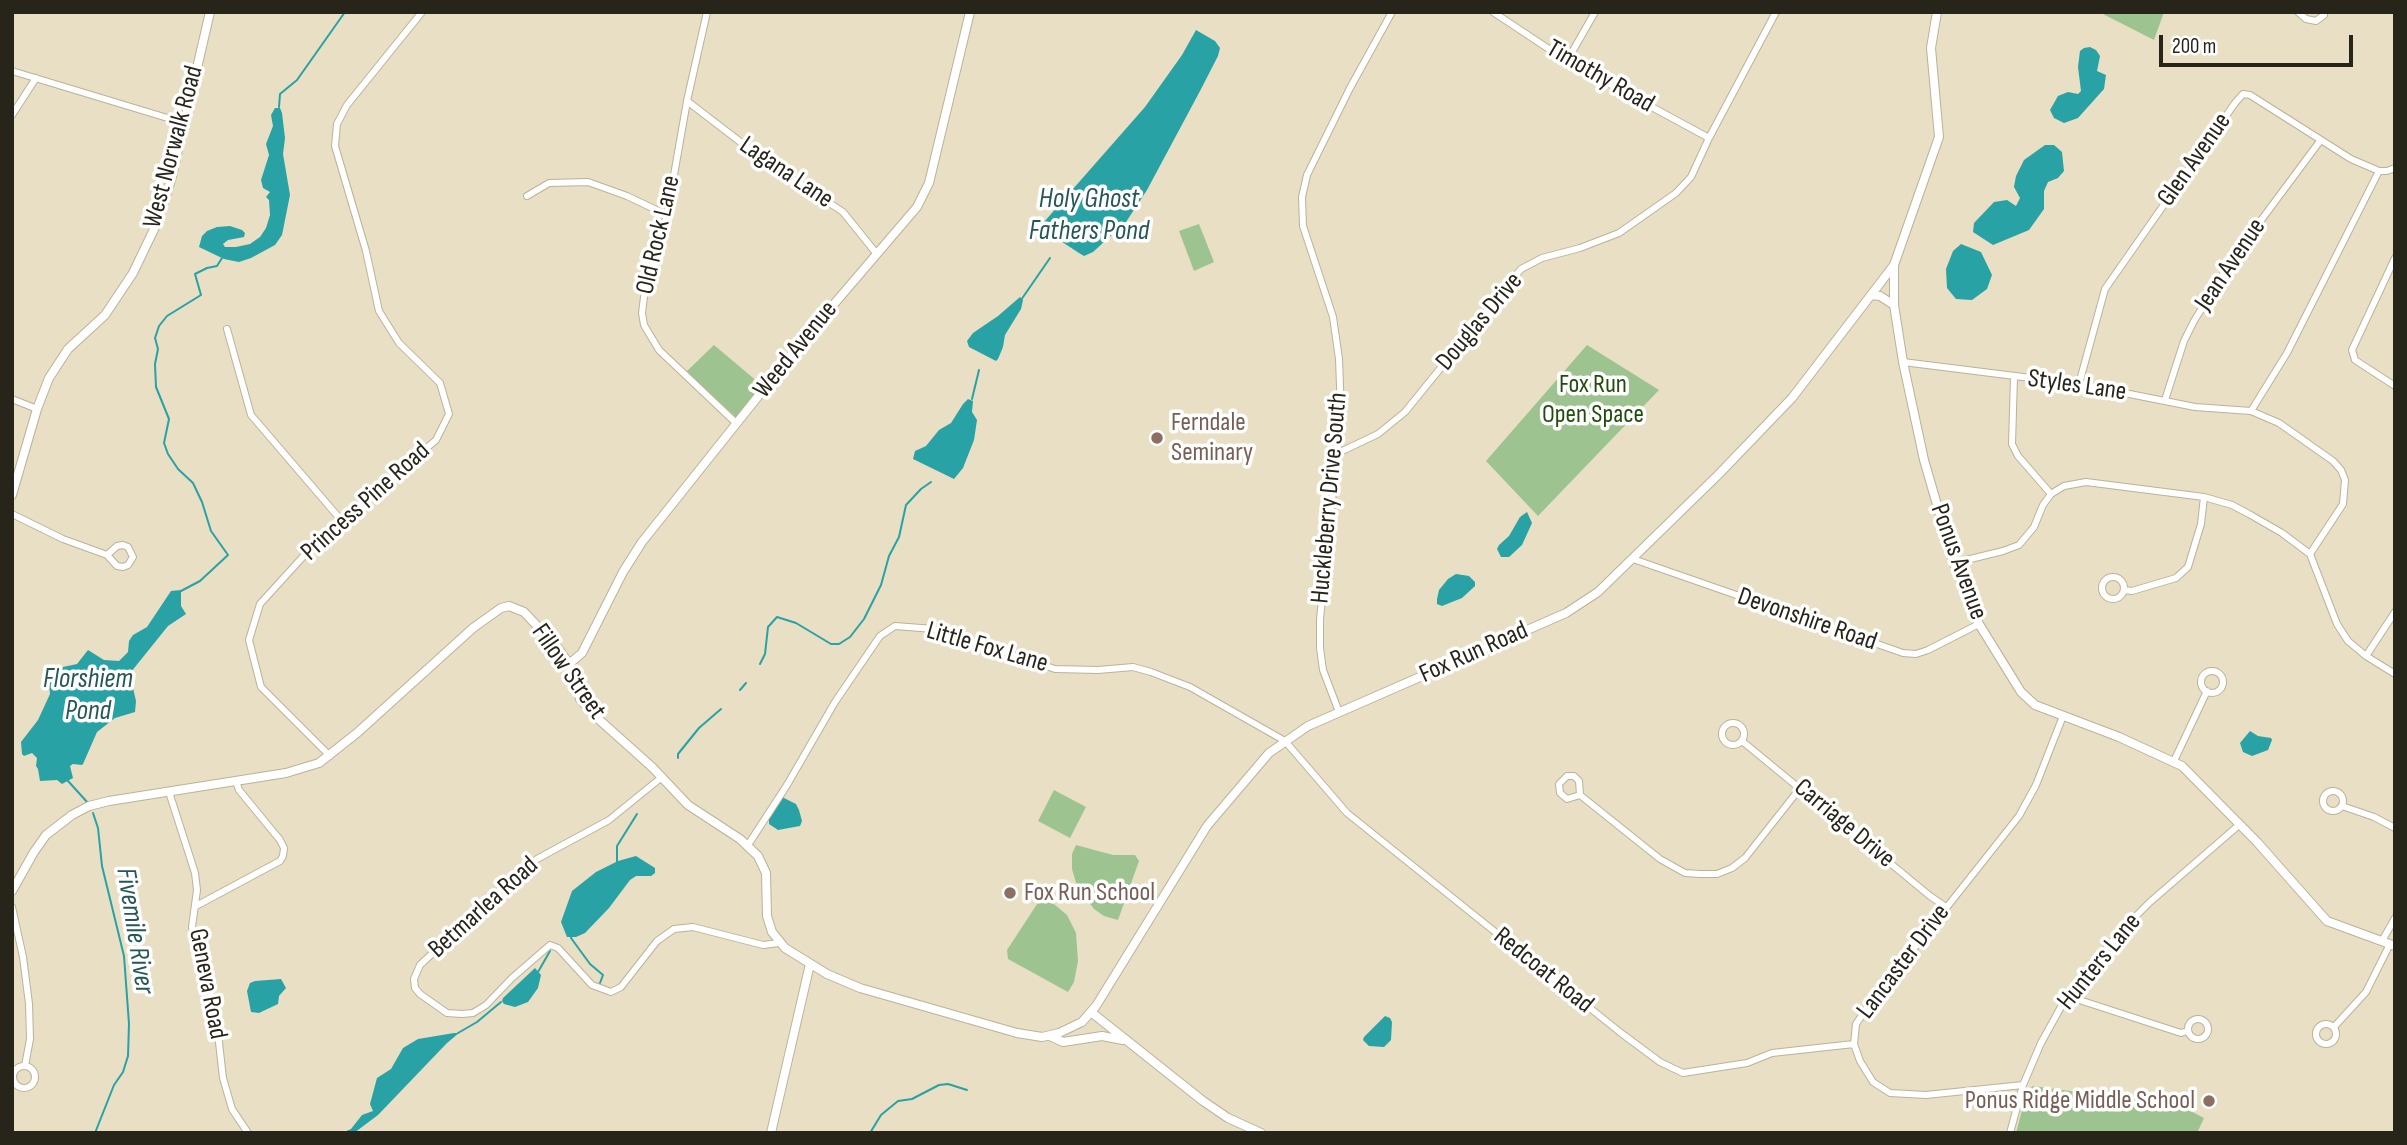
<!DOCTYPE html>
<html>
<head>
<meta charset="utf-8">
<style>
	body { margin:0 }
	#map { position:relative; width:2407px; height:1145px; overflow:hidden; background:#e8dfc4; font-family:"Sofia Sans Condensed",sans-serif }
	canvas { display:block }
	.frame { position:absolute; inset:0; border:14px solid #27241a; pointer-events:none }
	.scale { position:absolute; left:2159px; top:35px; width:194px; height:32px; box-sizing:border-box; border:4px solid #27241a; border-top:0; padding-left:9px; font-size:21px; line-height:24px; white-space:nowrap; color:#27241a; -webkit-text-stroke:5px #fff; paint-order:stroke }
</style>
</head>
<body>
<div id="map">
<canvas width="2407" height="1145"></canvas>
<div class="frame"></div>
<div class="scale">200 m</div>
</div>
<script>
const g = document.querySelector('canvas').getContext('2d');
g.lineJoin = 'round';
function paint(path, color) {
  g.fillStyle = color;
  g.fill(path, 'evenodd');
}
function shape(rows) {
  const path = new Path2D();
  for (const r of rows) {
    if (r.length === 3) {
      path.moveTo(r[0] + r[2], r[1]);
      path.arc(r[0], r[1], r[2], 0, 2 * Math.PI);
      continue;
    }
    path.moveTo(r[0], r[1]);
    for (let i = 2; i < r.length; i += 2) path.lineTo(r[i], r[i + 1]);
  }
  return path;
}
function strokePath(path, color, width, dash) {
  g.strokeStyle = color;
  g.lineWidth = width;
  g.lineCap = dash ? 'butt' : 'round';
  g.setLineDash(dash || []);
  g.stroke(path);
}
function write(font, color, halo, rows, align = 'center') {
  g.font = font + ' "Sofia Sans Condensed",sans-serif';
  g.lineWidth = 7;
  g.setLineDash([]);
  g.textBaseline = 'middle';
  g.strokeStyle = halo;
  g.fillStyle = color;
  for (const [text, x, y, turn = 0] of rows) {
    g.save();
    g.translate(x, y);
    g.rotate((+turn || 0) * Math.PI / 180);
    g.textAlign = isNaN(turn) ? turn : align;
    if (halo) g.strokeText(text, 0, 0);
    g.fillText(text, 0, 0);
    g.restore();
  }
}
const green = shape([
	[2099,12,2164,12,2154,40],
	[1199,224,1214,262,1194,271,1179,231],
	[714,345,765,388,739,420,686,372],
	[1587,345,1659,390,1538,516,1486,461],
	[1054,790,1086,807,1070,838,1038,821],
	[1076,845,1113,855,1135,855,1139,861,1118,920,1104,916,1094,909,1077,886,1072,869,1072,854],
	[1043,895,1067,915,1076,933,1078,961,1074,982,1068,992,1008,959,1007,950],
	[2033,1086,2181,1106,2204,1118,2197,1133,2016,1133,2027,1091]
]);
const water = shape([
	[1196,30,1215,41,1220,48,1218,56,1200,91,1147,190,1126,222,1093,252,1084,256,1079,253,1044,230,1044,222,1145,107,1182,55],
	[2090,47,2096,50,2100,56,2097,71,2106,75,2104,89,2078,118,2064,123,2054,118,2050,110,2058,96,2068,92,2078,94,2081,91,2078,67,2080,51,2084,48],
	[275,108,280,108,282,113,285,138,283,154,290,195,282,235,275,245,251,258,239,262,224,259,199,247,202,236,207,231,217,227,230,226,242,230,245,233,244,237,228,240,223,244,225,247,236,247,250,244,260,237,266,228,270,215,269,200,266,197,270,192,263,188,261,180,269,155,266,144,273,126,271,115],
	[2045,145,2054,145,2062,152,2064,171,2058,178,2048,182,2044,191,2044,209,2029,230,1993,245,1973,232,1974,223,1994,202,2007,200,2016,206,2020,198,2014,187,2016,176,2024,160],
	[1961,244,1981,252,1992,275,1987,289,1972,300,1956,299,1947,288,1946,269,1953,251],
	[1020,297,1023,300,1021,309,1005,335,1003,347,998,359,996,361,969,347,967,341,973,333,998,316],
	[968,399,973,401,972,412,977,420,974,440,963,468,954,479,913,459,915,451,926,446,939,430,951,423,963,404],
	[1527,512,1532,523,1522,545,1509,557,1501,557,1497,549,1499,545,1509,536,1520,517],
	[1456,574,1469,576,1475,582,1475,586,1462,598,1442,606,1437,604,1437,599,1439,590,1448,579],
	[181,590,181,606,186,614,168,626,127,677,133,688,136,701,135,712,115,718,97,732,83,764,82,765,73,764,70,766,73,778,62,784,57,780,40,781,38,769,36,766,37,758,32,753,24,756,22,754,21,742,38,720,50,694,49,683,58,668,77,664,88,650,104,660,119,661,128,652,129,641,133,635,147,627,171,591],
	[2250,731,2258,736,2271,738,2272,740,2268,750,2252,756,2243,752,2240,743],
	[782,797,796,804,799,810,802,821,800,826,778,830,769,824,769,819],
	[636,856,655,868,655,873,651,876,636,876,630,880,609,908,585,933,576,937,567,937,561,922,572,891,596,872,618,861],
	[535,968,541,975,538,988,528,1002,515,1007,504,1004,502,1001,503,998],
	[281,979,286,988,279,996,278,1004,259,1013,251,1012,247,991,250,983,255,981],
	[1385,1016,1390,1018,1392,1022,1391,1040,1384,1047,1369,1046,1363,1040,1364,1037],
	[454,1033,459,1033,447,1043,378,1115,354,1133,342,1133,351,1129,362,1115,373,1111,370,1104,377,1078,391,1069,403,1048,418,1039]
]);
const stream = shape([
	[279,107,280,94,297,80,345,12],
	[1021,300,1050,258],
	[972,399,979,370],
	[181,591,200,581,228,555,211,531,202,502,193,483,178,469,168,454,164,443,169,419,156,387,155,364,158,349,155,338,159,326,167,316,201,295,195,274,207,268,217,266,222,258],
	[760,664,765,654,768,627,777,617,796,623,831,644,839,644,850,637,864,619,881,585,889,556,899,537,906,505,921,489,931,482],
	[740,690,746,683],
	[678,758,678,754,699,728,721,709],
	[68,781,88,803],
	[93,813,98,828,102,866,124,956,129,1024,128,1056,123,1072,114,1085,95,1133],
	[617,863,617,846,637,814],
	[572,935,571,938,590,964,603,975,600,983],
	[538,972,550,951],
	[458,1033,477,1022,501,1002],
	[870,1133,881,1115,898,1101,912,1099,939,1085,948,1084,967,1090]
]);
const street = shape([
	[707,12,687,101,667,215,644,297,642,313,644,325,659,350,736,423],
	[1493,12,1567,61,1709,138],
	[2298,12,2306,19,2316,21,2324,15],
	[1567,61,1595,12],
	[12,71,184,123],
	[687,101,760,157,843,212,876,253],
	[12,115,36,78],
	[527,196,549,183,588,182,627,196,667,215],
	[2395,258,2352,350,2355,360,2395,386],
	[227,329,251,415,341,520],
	[1903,362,2079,384,2195,407,2251,411,2279,423,2333,461,2341,470,2345,480,2343,504,2310,554],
	[2014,377,2012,444,2018,456,2051,494],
	[2079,384,2105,289,2235,103,2243,94,2250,95,2351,159,2379,171,2387,171,2395,168],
	[12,399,37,409],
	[2165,400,2184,341,2194,321,2233,258,2320,141],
	[2251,411,2287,353,2379,171],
	[1338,453,1378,434,1405,412,1521,269,1542,258,1580,248,1619,233,1676,193,1691,177,1709,138,1776,12],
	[12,514,63,539,107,555,117,566,123,567,128,565,133,557,128,547,123,545,117,546,107,555],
	[1633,559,1903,653,1916,654,1928,650,1979,624],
	[1954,563,2003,551,2019,545,2034,527,2043,505,2051,494,2064,486,2086,482,2204,497,2232,505,2249,514,2282,533,2310,554,2337,624,2348,641,2366,656,2395,674],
	[2113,588,11],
	[2124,590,2132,591,2176,578,2188,567,2201,524,2204,497],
	[2366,656,2395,612],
	[2212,682,11],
	[1339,712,1323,670,1320,648,1320,619,1341,413,1339,359,1333,317,1303,226,1302,197,1307,175,1350,88,1392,12],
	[1733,734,11],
	[1742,741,1930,896,1946,907],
	[330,756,261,687,249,640,260,604,320,538,436,440,449,414,440,383,399,343,379,311,366,251,335,146,337,124,347,105,422,12],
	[2174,761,2207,691],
	[662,777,609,820,537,859,507,883,420,965,414,979,415,988,420,994,447,1013,462,1014,473,1013,486,1005,512,978,550,945,558,948,592,985,611,992,621,987,657,941,674,929,693,927,763,945,779,943],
	[2333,801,10],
	[169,792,195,873,197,890,192,927,195,944,209,988,216,1016,223,1078,232,1109,248,1133],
	[1580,795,1567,799,1560,793,1559,784,1567,776,1574,776,1579,781,1580,795,1660,859,1685,873,1700,874,1717,874,1732,868,1745,858,1801,787],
	[2342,806,2374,817,2395,828],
	[748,845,787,785,835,702,880,636,895,626,934,629,1055,669,1098,670,1133,667,1151,672,1190,687,1285,741,1347,813,1621,1033,1660,1062,1683,1073,1747,1063,1772,1053,1854,1044],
	[196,906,280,861,283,856,284,848,280,840,239,790,236,781],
	[12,907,23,957,29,1004,30,1039,25,1066],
	[2382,941,2395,918],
	[2067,996,2181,1033,2187,1031],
	[2198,1029,10],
	[2326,1034,10],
	[2334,1027,2366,992,2390,944],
	[24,1077,11],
	[2023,1085,1926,1095,1890,1093,1873,1082,1860,1061,1854,1044,1856,1024,1867,1008,2019,816,2036,785,2063,716],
	[2010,1133,2023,1085,2041,1043,2067,996,2121,931,2150,902,2239,825]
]);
const secondary = shape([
	[1937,12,1931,48,1939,137,1894,265,1894,305,1903,362,1924,460,1954,563,1979,624,2021,692,2035,705,2119,737,2182,766,2257,842,2327,921,2395,946],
	[1871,295,1880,296,1894,305],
	[12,495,37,409,49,378,68,349,105,315,133,273,157,223,171,180,210,12],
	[569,664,582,653,623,572,642,542,799,345,917,207,929,183,970,12],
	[12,891,34,852,46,835,72,815,89,806,109,801,286,773,319,763,357,733,473,628,501,608,509,606,524,612,558,648,569,664,580,699,595,716,652,767,688,805,740,839,758,856,766,873,767,916,772,932,785,948,827,974,860,988,1017,1033,1042,1037,1059,1033,1082,1022,1096,1006,1207,826,1269,753,1308,726,1566,613,1598,592,1719,474,1792,398,1894,265],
	[1091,1012,1203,1101,1228,1118,1261,1133],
	[1050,1036,1063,1042,1102,1036,1123,1040],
	[771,1133,810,964]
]);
const markers = [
	[1157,438,7,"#8d6e63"],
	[1010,893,7,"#8d6e63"],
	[2209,1101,7,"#8d6e63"]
];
const streetNames = [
	["Timothy Road",1600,77,30],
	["West Norwalk Road",174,147,-75],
	["Glen Avenue",2195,160,-55],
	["Lagana Lane",786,173,34],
	["Old Rock Lane",659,235,-77],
	["Jean Avenue",2231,265,-56],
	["Douglas Drive",1480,322,-50],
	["Weed Avenue",796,350,-51],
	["Styles Lane",2077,386,8],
	["Huckleberry Drive South",1330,498,-85],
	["Princess Pine Road",366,502,-42],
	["Ponus Avenue",1958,562,70],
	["Devonshire Road",1807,620,19],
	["Little Fox Lane",987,648,16],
	["Fox Run Road",1474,653,-24],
	["Fillow Street",568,672,55],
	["Carriage Drive",1844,824,40],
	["Betmarlea Road",484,908,-42],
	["Lancaster Drive",1904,962,-53],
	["Hunters Lane",2100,962,-51],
	["Redcoat Road",1543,971,39],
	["Geneva Road",207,984,79]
];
const parkNames = [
	["Fox Run",1593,385],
	["Open Space",1593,415]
];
const educationNames = [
	["Ferndale",1171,423],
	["Seminary",1171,453],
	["Fox Run School",1024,893],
	["Ponus Ridge Middle School",2195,1101,"right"]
];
const waterNames = [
	["Holy Ghost",1089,200],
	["Fathers Pond",1089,232],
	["Florshiem",88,680],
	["Pond",88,712],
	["Fivemile River",134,931,81]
];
paint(green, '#9dc490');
paint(water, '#28a2a4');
strokePath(stream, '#28a2a4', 2);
strokePath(street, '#bbb298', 8);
strokePath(secondary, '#bbb298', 10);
strokePath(street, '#fff', 6);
strokePath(secondary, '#fff', 8);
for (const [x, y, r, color] of markers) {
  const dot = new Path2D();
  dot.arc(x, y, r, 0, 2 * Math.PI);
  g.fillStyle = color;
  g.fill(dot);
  strokePath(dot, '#fff', 2.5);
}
write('26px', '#27241a', '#fff', streetNames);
write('26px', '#214d0c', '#fff', parkNames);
write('26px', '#785e54', '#fff', educationNames, 'left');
write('italic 28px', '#265758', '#fff', waterNames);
</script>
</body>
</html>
